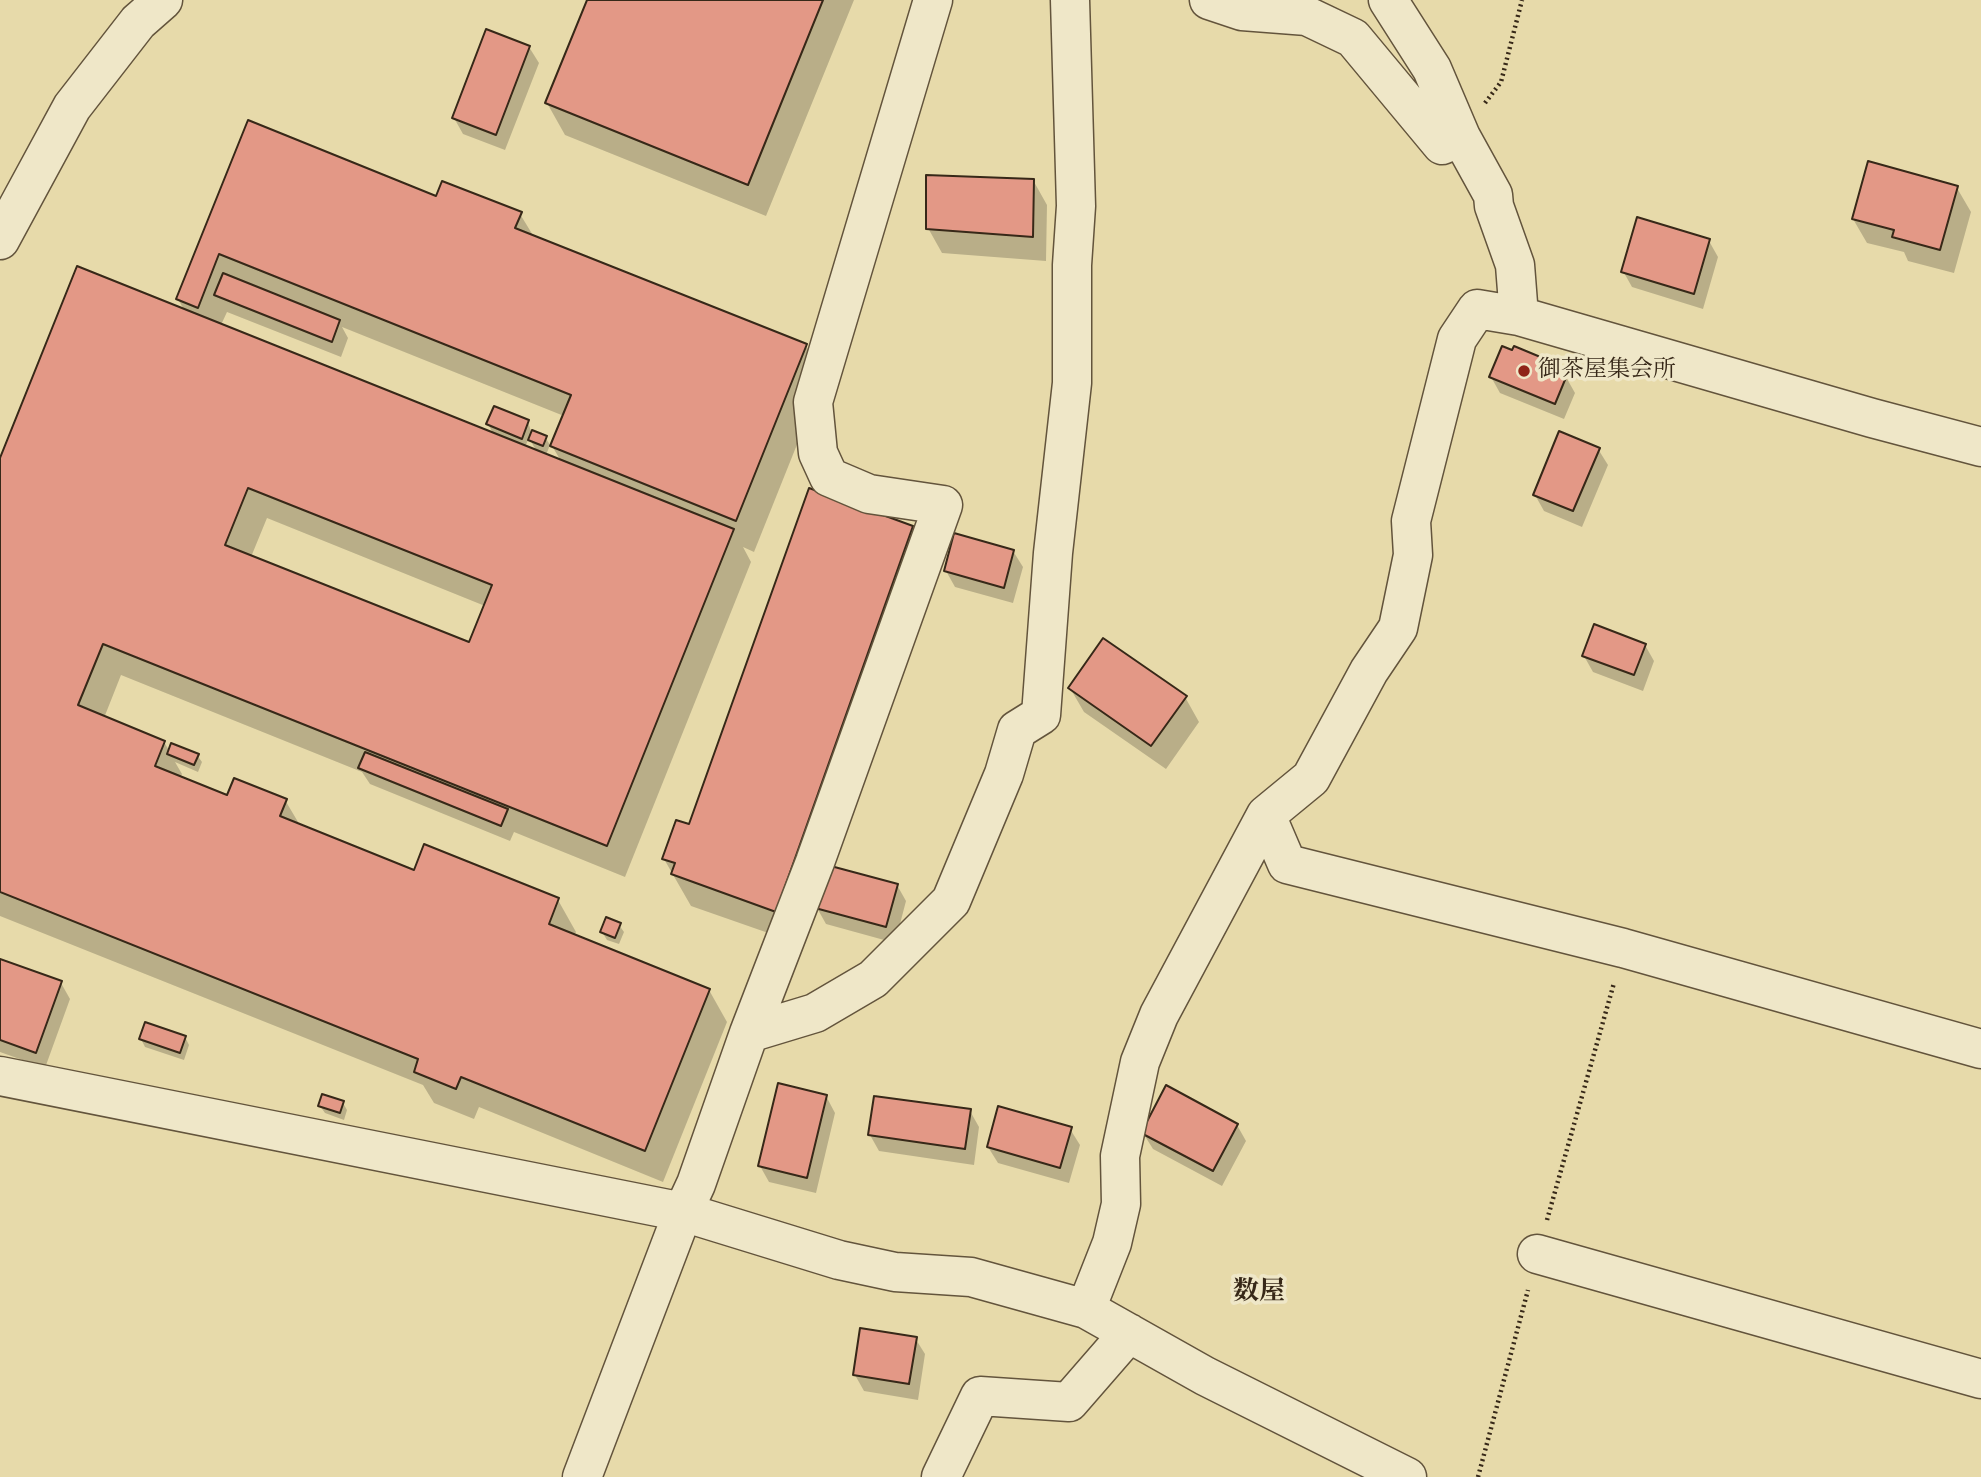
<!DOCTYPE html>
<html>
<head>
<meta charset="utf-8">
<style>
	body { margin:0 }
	canvas { display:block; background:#e7daaa }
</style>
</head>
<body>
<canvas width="1981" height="1477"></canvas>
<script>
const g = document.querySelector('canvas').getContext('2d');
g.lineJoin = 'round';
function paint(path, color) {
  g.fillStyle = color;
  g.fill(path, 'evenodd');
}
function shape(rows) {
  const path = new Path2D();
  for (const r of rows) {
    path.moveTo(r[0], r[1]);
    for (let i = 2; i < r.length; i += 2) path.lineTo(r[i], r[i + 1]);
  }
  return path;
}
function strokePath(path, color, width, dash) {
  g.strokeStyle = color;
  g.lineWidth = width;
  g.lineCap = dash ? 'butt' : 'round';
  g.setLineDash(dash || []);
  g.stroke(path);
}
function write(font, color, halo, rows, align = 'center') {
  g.font = font + ' Cardo,"Noto Serif JP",serif';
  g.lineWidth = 7;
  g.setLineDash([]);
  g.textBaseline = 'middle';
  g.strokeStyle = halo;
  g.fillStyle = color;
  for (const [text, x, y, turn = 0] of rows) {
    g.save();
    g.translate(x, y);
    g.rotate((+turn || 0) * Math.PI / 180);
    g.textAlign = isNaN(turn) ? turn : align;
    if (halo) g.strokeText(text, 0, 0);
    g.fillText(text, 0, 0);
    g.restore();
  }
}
const shadow = shape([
	[589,0,854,0,766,216,565,135,547,103],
	[529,47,539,63,505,150,463,134,454,118],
	[249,123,437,198,520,214,534,237,806,346,824,377,754,552,743,547,751,562,625,877,514,832,510,841,370,784,362,772,121,675,104,718,164,742,170,752,197,755,202,762,198,772,175,762,182,774,180,778,228,798,285,800,301,827,415,872,558,900,576,932,574,936,709,990,727,1022,663,1182,479,1107,474,1119,434,1103,423,1085,0,916,0,463,184,310,178,299],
	[227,312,341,357,348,338,342,327,564,416,552,446,561,461,546,455,550,445,545,437,531,431,528,422,488,424,494,435,221,325],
	[529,438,537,452,525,447],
	[267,518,485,606,470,645,251,557],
	[1033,180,1047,205,1046,261,942,253,928,228],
	[1957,188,1971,212,1954,273,1908,261,1904,252,1867,243,1853,219],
	[1709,241,1718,257,1703,309,1632,287,1623,271],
	[1548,362,1554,372,1566,377,1575,393,1564,419,1500,393,1491,377],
	[1598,449,1608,465,1582,527,1544,511,1535,495],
	[912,527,931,559,794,942,691,906,664,859],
	[1013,551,1023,567,1013,603,955,587,946,571],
	[1645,645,1654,661,1643,691,1593,672,1584,656],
	[1070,688,1185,697,1199,722,1166,769,1084,712],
	[897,885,906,901,895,943,826,924,817,908],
	[619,925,624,932,619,944,607,940,602,932],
	[0,961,61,983,70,999,45,1068,0,1052],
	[185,1037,189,1045,184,1060,145,1047,141,1039],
	[826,1096,835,1113,816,1193,769,1182,760,1166],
	[343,1103,347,1110,344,1120,325,1113,320,1106],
	[970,1111,979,1127,974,1165,879,1151,870,1135],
	[1237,1125,1246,1141,1222,1186,1153,1149,1143,1133],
	[1070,1129,1080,1145,1069,1183,998,1163,988,1147],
	[915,1338,925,1354,918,1400,864,1391,855,1375]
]);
const building = shape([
	[587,0,823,0,748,185,545,103,587,0],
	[486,29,530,46,496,135,452,118,486,29],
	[248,120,436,196,442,181,522,212,515,228,807,344,736,521,550,446,571,395,219,254,198,308,176,299,248,120],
	[1868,161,1958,186,1940,250,1892,237,1894,230,1852,219,1868,161],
	[926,175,1034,179,1033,237,926,229,926,175],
	[1637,217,1710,239,1694,294,1621,272,1637,217],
	[77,266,734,529,607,846,103,644,78,705,165,741,155,766,227,795,234,778,287,799,280,816,414,870,424,844,559,898,549,924,710,989,645,1151,461,1077,456,1089,414,1072,418,1059,0,892,0,458,77,266],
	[248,488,492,585,469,642,225,545,248,488],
	[223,273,340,320,332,342,214,295,223,273],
	[1502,346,1512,350,1514,346,1550,361,1547,367,1567,375,1555,404,1489,377,1502,346],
	[494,406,529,420,522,439,486,424,494,406],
	[532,430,547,436,543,446,528,440,532,430],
	[1559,431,1600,448,1573,511,1533,495,1559,431],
	[809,488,913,526,776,912,671,874,675,863,662,859,676,820,689,824,809,488],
	[954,533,1014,550,1004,588,944,571,954,533],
	[1594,624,1646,644,1634,675,1582,656,1594,624],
	[1103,638,1187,696,1151,746,1068,688,1103,638],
	[171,743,199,754,194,765,167,754,171,743],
	[365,752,508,809,501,826,358,768,365,752],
	[827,865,898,884,886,927,815,908,827,865],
	[606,917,621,923,615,938,600,932,606,917],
	[0,959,62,981,36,1053,0,1040,0,959],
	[145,1022,186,1036,180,1053,139,1039,145,1022],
	[778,1083,827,1095,807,1178,758,1166,778,1083],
	[1166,1085,1238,1124,1213,1171,1141,1133,1166,1085],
	[322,1094,344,1101,340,1113,318,1106,322,1094],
	[874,1096,971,1109,965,1149,868,1135,874,1096],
	[998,1106,1072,1127,1060,1168,987,1147,998,1106],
	[860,1328,917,1337,909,1384,853,1375,860,1328]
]);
const path = shape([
	[1485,103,1501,82,1522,0],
	[1547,1220,1614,983],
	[1478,1477,1528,1290]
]);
const minor = shape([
	[1209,0,1242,11,1307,16,1353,38,1442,145,1461,137],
	[1388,0,1432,69,1461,137,1493,195,1494,206,1515,265,1519,316],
	[0,240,72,107,138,22,163,0],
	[1266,815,1287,864,1623,948,1981,1049],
	[749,1033,815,1013,873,979,951,901,1004,774,1017,730,1041,715,1053,553,1072,383,1072,265,1076,206,1070,0],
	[0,1076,683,1212,839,1260,895,1272,971,1277,1086,1309,1205,1376,1407,1477],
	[1537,1254,1981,1379],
	[1086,1309,1112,1243,1121,1204,1120,1156,1140,1062,1159,1015,1266,815,1311,778,1369,671,1398,628,1413,555,1411,521,1457,339,1477,309,1519,316,1872,418,1981,447],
	[582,1477,683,1212,696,1184,749,1033,815,862,943,505,869,494,829,477,818,453,813,402,933,0],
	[941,1477,980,1396,1069,1402,1129,1333]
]);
const markers = [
	[1524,371,7,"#8f2418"]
];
const poiNames = [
	["御茶屋集会所",1538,371]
];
const quarterNames = [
	["数屋",1259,1293]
];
paint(shadow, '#0003');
paint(building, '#e39886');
strokePath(building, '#372818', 2);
strokePath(minor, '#63543c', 41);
strokePath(path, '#372818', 4.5, [2, 3.5]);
strokePath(minor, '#efe7c8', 38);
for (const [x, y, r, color] of markers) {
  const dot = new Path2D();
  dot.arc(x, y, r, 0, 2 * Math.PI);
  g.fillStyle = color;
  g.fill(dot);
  strokePath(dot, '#efe7c8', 2.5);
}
write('23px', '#372818', '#efe7c8', poiNames, 'left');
write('bold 26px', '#372818', '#efe7c8', quarterNames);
</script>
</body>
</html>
